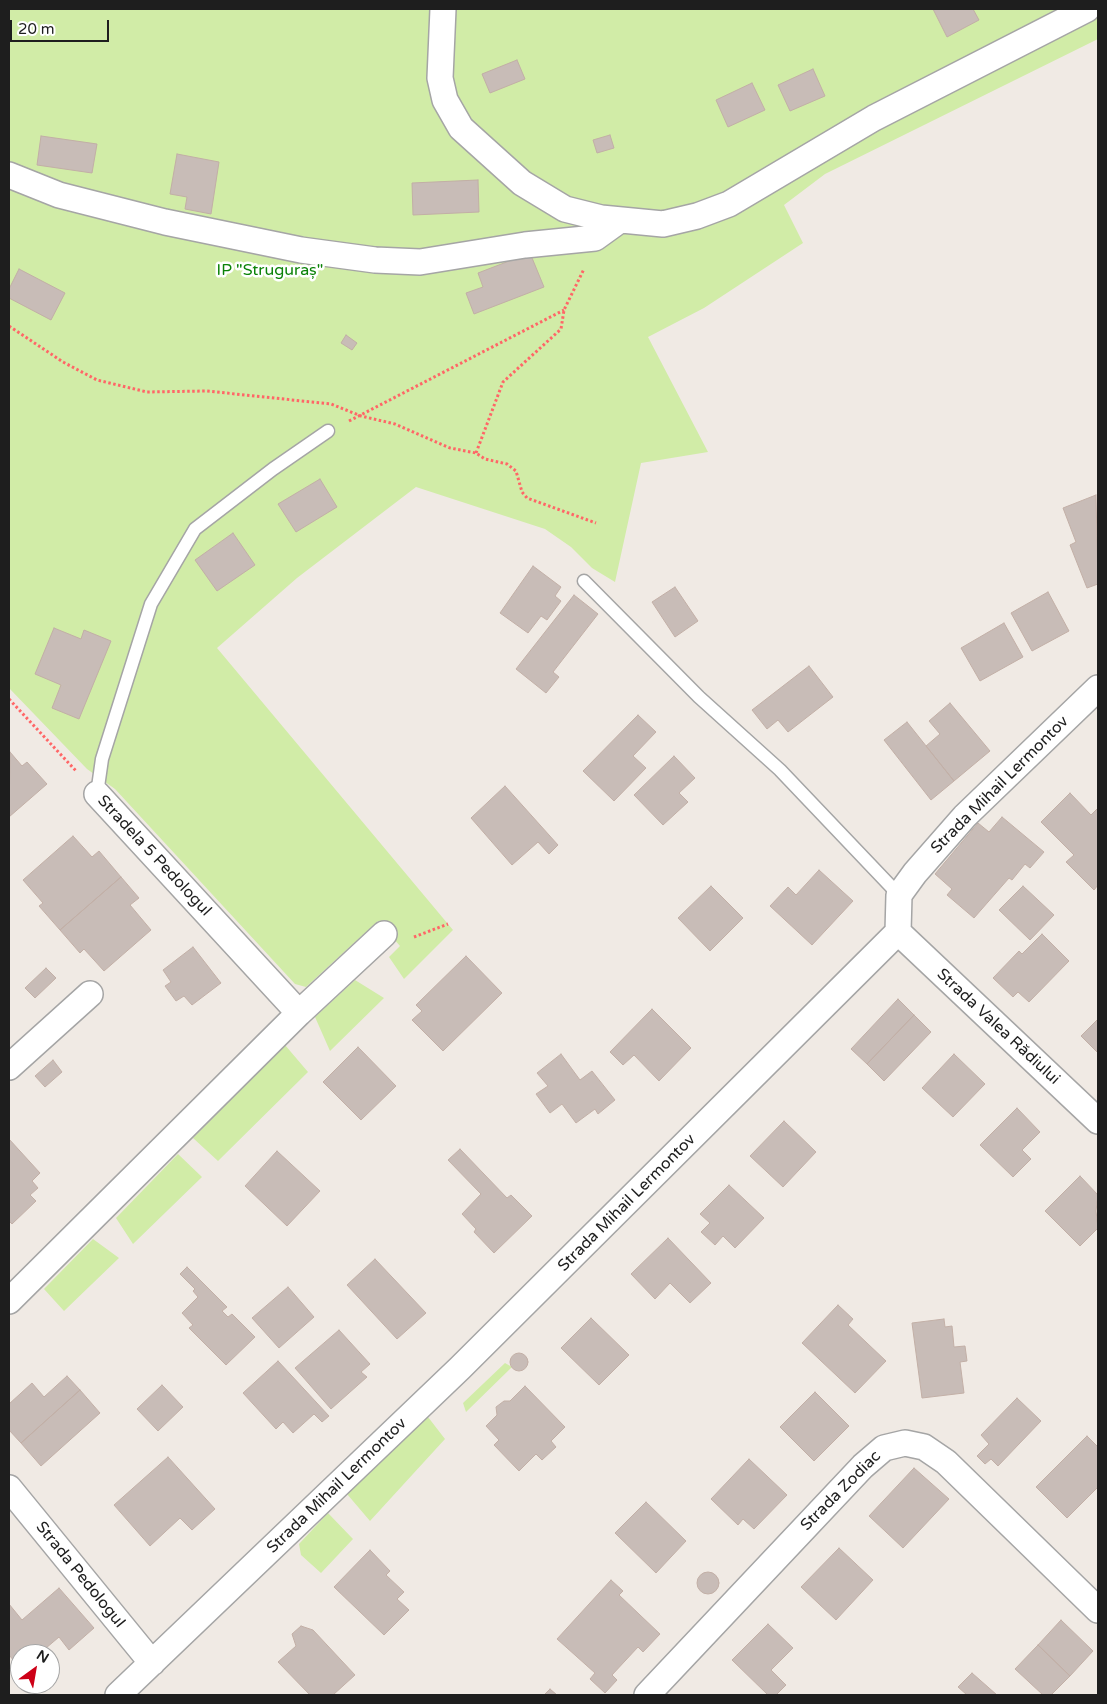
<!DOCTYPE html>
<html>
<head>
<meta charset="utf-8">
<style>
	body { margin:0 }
	#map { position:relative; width:1107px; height:1704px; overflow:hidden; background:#f0eae4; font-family:"Varela Round",sans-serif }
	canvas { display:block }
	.frame { position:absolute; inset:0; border:10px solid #1e1e1e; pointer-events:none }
	.north { position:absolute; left:10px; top:1644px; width:50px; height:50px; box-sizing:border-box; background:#fff; border:1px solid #a5a5a5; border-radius:50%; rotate:32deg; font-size:14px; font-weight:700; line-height:20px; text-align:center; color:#1e1e1e }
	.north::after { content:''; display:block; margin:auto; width:18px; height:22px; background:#cd0017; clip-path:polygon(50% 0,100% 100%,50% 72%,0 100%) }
	.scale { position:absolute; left:10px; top:20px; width:99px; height:22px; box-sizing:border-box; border:2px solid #1e1e1e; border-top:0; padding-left:6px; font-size:15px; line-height:18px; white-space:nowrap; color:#1e1e1e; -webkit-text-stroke:4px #fff; paint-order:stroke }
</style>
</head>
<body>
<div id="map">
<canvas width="1107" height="1704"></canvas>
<div class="frame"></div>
<div class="north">N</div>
<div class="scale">20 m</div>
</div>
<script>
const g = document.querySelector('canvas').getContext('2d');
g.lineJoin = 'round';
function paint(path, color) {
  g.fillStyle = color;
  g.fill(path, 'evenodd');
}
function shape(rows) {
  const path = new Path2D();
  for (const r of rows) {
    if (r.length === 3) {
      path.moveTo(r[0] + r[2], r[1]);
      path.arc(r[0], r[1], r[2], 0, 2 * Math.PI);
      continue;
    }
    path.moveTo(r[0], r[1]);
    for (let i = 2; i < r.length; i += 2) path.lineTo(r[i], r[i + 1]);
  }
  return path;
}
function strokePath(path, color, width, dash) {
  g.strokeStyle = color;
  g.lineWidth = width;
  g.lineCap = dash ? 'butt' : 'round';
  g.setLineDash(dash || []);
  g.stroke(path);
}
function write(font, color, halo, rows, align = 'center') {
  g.font = font + ' "Varela Round",sans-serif';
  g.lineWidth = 5;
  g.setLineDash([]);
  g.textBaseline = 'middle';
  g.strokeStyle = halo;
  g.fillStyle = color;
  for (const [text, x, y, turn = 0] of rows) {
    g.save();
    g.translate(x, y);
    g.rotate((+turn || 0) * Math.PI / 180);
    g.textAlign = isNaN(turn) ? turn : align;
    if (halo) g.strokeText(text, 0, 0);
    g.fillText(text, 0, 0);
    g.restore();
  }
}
const grass = shape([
	[9,9,1098,9,1098,39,825,174,784,205,803,243,704,308,648,337,708,452,641,463,615,582,592,568,571,547,545,529,416,487,297,578,217,648,453,930,404,979,389,957,400,946,378,921,306,987,295,984,115,789,87,769,9,688],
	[355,980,384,998,330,1051,315,1017],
	[285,1045,308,1072,218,1161,193,1138],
	[178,1154,202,1177,133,1244,116,1218],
	[93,1239,119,1258,64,1311,44,1289],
	[505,1363,512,1367,466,1412,463,1403],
	[428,1417,445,1439,370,1521,347,1494],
	[328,1513,353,1539,321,1573,301,1555,299,1544]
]);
const building = shape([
	[933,9,973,9,979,20,947,37,933,9],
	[517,60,525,79,490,93,482,74,517,60],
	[813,69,825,96,790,111,778,85,813,69],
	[752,83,765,110,728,127,716,100,752,83],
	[610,135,614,148,597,153,593,140,610,135],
	[41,136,97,144,92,173,37,165,41,136],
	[177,154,219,162,211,214,185,209,187,197,170,194,177,154],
	[478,180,479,212,413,215,412,183,478,180],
	[530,253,544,287,474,314,466,293,483,287,478,273,530,253],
	[19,269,65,293,51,320,9,298,9,289,19,269],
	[346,335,357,343,352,350,341,343,346,335],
	[320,479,337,507,296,532,278,504,320,479],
	[1096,495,1098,584,1087,588,1070,545,1076,542,1063,508,1096,495],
	[233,533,255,565,217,591,195,560,233,533],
	[533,566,561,587,555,596,561,601,547,620,541,616,528,633,500,613,533,566],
	[675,587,698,621,675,637,652,602,675,587],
	[1048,592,1069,631,1032,651,1011,613,1048,592],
	[574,595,598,614,553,672,559,677,546,693,516,669,574,595],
	[1004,623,1023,657,980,681,961,648,1004,623],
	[54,628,81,639,84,630,111,641,79,719,52,708,61,685,35,674,54,628],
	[809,666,833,697,788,732,778,720,767,729,752,710,809,666],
	[950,703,990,751,954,781,926,746,940,734,929,721,950,703],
	[638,715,656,732,633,756,646,768,614,801,583,771,638,715],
	[907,722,954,781,931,800,884,740,907,722],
	[10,752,22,766,27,762,47,784,9,817,10,752],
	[674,756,695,778,679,793,688,802,663,825,634,795,674,756],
	[505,786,558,845,549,854,538,842,512,865,471,818,505,786],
	[1070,793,1091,815,1098,808,1098,885,1094,890,1066,862,1074,855,1041,822,1070,793],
	[1002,817,1044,852,1030,868,1025,864,1012,880,1009,878,974,918,947,895,952,889,935,874,978,823,989,832,1002,817],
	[73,836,92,857,99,851,121,877,60,930,39,906,43,903,23,880,73,836],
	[819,870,853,901,812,945,770,906,788,887,796,895,819,870],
	[121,877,139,898,130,905,151,930,104,971,84,949,80,953,60,930,121,877],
	[711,886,743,918,710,951,678,918,711,886],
	[1023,886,1054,915,1030,940,999,910,1023,886],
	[1042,934,1069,961,1029,1002,1018,992,1013,997,993,978,1019,951,1022,954,1042,934],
	[193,947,221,983,192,1005,184,996,176,1001,165,986,171,982,163,970,193,947],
	[466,956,502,993,443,1051,412,1020,422,1011,416,1005,466,956],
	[46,968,56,978,35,998,25,988,46,968],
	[898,999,914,1015,867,1064,851,1049,898,999],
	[652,1009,691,1048,659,1081,634,1055,623,1065,610,1052,652,1009],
	[914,1015,931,1032,884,1081,867,1064,914,1015],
	[1098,1019,1098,1053,1081,1036,1098,1019],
	[358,1047,396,1086,361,1120,323,1082,358,1047],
	[561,1054,580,1080,592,1071,615,1100,598,1114,595,1109,576,1123,562,1104,550,1113,536,1094,548,1086,537,1073,561,1054],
	[954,1054,985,1084,953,1117,922,1088,954,1054],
	[53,1060,62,1072,45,1087,35,1076,53,1060],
	[1017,1108,1040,1132,1022,1150,1031,1159,1013,1177,980,1145,1017,1108],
	[784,1121,816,1152,783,1187,750,1156,784,1121],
	[9,1139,40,1173,32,1181,38,1188,30,1195,36,1201,12,1224,9,1221,9,1139],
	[460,1149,507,1198,511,1195,532,1216,494,1253,474,1232,476,1229,462,1214,481,1194,448,1160,460,1149],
	[277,1151,320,1191,287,1226,245,1186,277,1151],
	[1080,1176,1098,1195,1096,1211,1098,1228,1080,1246,1045,1211,1080,1176],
	[729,1185,764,1218,735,1248,723,1236,715,1245,701,1232,710,1223,700,1214,729,1185],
	[668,1238,711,1283,690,1303,670,1283,655,1299,631,1274,668,1238],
	[375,1259,426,1313,397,1339,347,1285,375,1259],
	[187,1267,227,1307,222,1311,228,1317,232,1314,255,1337,226,1365,189,1328,193,1325,182,1313,198,1297,193,1291,195,1289,180,1274,187,1267],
	[288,1287,314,1317,279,1348,252,1318,288,1287],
	[838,1305,853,1319,848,1325,886,1361,855,1393,802,1343,838,1305],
	[591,1318,629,1355,599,1385,561,1348,591,1318],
	[944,1319,945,1327,952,1326,954,1347,965,1346,967,1361,960,1362,964,1393,922,1398,912,1323,944,1319],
	[339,1330,370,1364,361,1372,367,1377,331,1409,295,1368,339,1330],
	[519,1362,9],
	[278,1361,329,1416,322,1422,314,1414,293,1433,283,1422,276,1429,243,1393,278,1361],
	[67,1376,80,1390,21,1443,9,1430,9,1404,32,1383,44,1397,67,1376],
	[162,1385,183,1407,158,1431,137,1409,162,1385],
	[525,1386,565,1427,551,1441,556,1447,542,1460,536,1454,519,1471,494,1445,499,1440,486,1426,497,1415,496,1407,504,1401,510,1401,525,1386],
	[80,1390,100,1413,41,1466,21,1443,80,1390],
	[815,1392,849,1426,814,1461,780,1427,815,1392],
	[1017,1398,1041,1421,998,1466,991,1459,985,1464,977,1456,989,1444,981,1435,1017,1398],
	[1087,1436,1098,1447,1098,1487,1067,1518,1036,1487,1087,1436],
	[168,1457,215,1509,192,1530,180,1518,150,1546,114,1505,168,1457],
	[749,1459,787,1495,754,1529,743,1519,738,1525,711,1499,749,1459],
	[914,1468,949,1499,903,1548,869,1516,914,1468],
	[646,1502,686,1541,656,1573,615,1533,646,1502],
	[839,1548,873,1580,836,1620,801,1587,839,1548],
	[370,1550,390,1571,386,1575,404,1592,397,1599,409,1610,384,1635,334,1587,370,1550],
	[708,1583,11],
	[611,1580,623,1591,619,1595,660,1634,643,1652,638,1647,612,1675,617,1680,605,1693,590,1679,595,1673,557,1639,611,1580],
	[59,1588,94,1628,69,1650,59,1637,39,1654,20,1654,20,1668,9,1655,9,1604,22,1620,59,1588],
	[1061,1620,1093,1651,1070,1676,1038,1645,1061,1620],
	[768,1624,793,1648,771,1670,786,1685,776,1695,768,1695,732,1660,768,1624],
	[301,1626,313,1630,355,1675,333,1695,310,1695,278,1662,296,1646,292,1634,301,1626],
	[1038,1645,1070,1676,1051,1695,1043,1695,1015,1669,1038,1645],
	[972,1673,997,1695,967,1695,958,1687,972,1673],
	[550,1689,557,1695,544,1695,550,1689]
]);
const path = shape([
	[9,326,63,362,97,380,147,392,207,391,331,404,361,416,395,424,450,448,476,453,485,459,507,464,516,471,522,492,527,498,596,523],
	[349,421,564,310],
	[476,453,503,382,561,329,564,310,584,269],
	[9,699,77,772],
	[414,937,448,924]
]);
const lane = shape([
	[584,581,699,697,780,770,899,895],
	[97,794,102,759,151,604,195,529,273,469,328,431]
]);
const street = shape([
	[443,9,440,78,445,100,461,128,522,183,565,209,601,218,663,224,697,216,729,204,874,118,1087,9],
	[9,175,59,195,165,222,301,250,375,260,420,262,525,245,595,238,620,220],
	[97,794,299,1013],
	[898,932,1098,1121],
	[9,1067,90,994],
	[9,1301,299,1013,384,934],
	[9,1488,152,1663],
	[118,1695,460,1368,898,932,899,895,915,873,965,816,1098,688],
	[647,1695,863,1466,884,1448,905,1443,924,1447,946,1462,1098,1610]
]);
const parkNames = [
	["IP \"Struguraș\"",270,271]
];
const streetNames = [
	["Strada Mihail Lermontov",1000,785,-45],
	["Stradela 5 Pedologul",154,856,47],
	["Strada Valea Rădiului",998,1027,43],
	["Strada Mihail Lermontov",627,1203,-45],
	["Strada Mihail Lermontov",337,1486,-44],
	["Strada Zodiac",841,1491,-45],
	["Strada Pedologul",80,1575,51]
];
paint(grass, '#d1eca7');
paint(building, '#c8bcb7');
strokePath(building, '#c2afa6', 1);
strokePath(lane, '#a5a5a5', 15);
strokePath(street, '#a5a5a5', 28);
strokePath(path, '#ff6667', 3, [2.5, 2.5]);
strokePath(lane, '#fff', 12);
strokePath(street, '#fff', 25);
write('16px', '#0a8207', '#fff', parkNames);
write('16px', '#1e1e1e', '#fff', streetNames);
</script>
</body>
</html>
